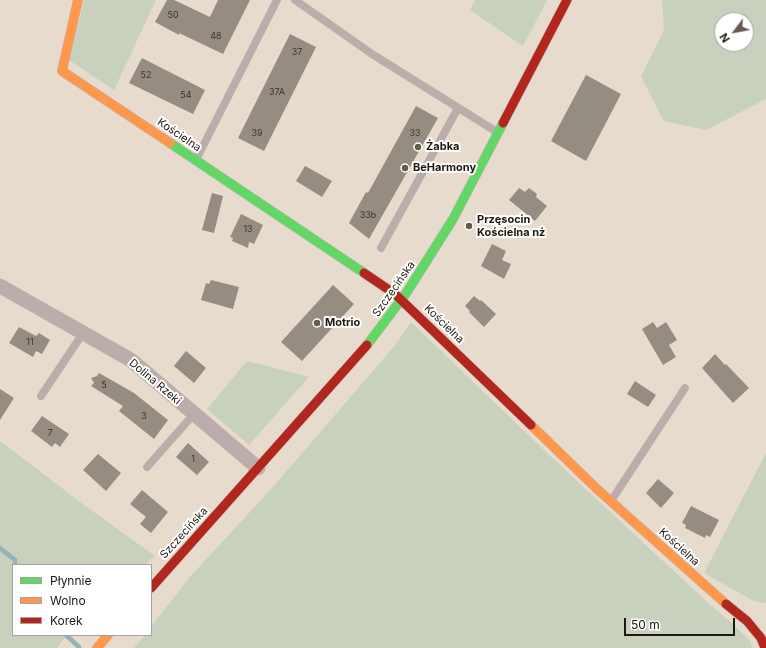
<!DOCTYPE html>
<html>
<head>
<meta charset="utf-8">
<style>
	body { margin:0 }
	#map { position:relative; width:766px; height:648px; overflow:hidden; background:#e6dbcc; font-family:Inter,sans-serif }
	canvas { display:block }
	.legend { position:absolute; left:12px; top:564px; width:140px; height:72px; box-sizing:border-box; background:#fff; border:1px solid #a5a39f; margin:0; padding:5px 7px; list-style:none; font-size:12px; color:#1f180e }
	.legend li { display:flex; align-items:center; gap:8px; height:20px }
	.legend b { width:20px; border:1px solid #a5a39f }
	.north { position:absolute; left:714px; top:12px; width:40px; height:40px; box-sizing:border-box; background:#fff; border:1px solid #a5a39f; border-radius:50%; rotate:238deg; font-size:11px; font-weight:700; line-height:16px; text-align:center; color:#1f180e }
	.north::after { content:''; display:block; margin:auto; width:14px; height:18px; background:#655c50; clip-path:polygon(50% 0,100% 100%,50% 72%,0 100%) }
	.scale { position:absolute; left:624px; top:618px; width:111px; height:18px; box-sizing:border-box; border:2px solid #1f180e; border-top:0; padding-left:5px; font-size:12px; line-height:14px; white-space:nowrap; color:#1f180e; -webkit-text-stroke:3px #fff; paint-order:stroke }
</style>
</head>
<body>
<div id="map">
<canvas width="766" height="648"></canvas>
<ul class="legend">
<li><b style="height:5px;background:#63d668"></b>Płynnie</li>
<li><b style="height:5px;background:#ff974d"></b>Wolno</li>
<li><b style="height:5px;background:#b3261e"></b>Korek</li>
</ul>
<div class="north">N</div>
<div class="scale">50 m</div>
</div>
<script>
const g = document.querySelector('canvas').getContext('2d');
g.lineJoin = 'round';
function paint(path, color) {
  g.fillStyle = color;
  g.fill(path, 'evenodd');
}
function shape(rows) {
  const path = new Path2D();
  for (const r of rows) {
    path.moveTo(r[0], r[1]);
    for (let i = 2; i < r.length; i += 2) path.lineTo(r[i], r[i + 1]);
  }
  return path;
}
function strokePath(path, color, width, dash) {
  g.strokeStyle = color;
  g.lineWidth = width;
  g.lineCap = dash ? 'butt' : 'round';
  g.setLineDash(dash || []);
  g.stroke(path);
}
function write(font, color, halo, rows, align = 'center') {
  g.font = font + ' Inter,sans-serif';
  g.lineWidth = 4;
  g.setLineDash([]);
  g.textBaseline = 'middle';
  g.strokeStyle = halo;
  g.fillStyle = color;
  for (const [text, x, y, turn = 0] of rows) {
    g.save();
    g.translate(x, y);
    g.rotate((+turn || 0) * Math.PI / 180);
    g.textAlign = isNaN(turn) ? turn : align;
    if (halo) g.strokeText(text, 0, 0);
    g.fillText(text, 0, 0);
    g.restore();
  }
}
const green = shape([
	[84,0,156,0,114,90,69,60],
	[475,0,547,0,523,46,470,10],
	[662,0,766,0,766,99,706,130,664,121,641,77,664,30],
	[722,20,746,20,746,44,722,44],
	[411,322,550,456,706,601,734,625,750,641,753,648,134,648,145,635,151,635,151,627,189,578,273,487,396,344],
	[247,361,309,377,249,445,207,409],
	[0,441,84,505,155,556,145,565,13,565,13,635,67,635,57,648,0,648],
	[766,453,766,603,754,601,704,573]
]);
const stream = shape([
	[0,548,15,560,15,565],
	[66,635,79,647]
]);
const building = shape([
	[167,0,174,0,210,17,218,0,250,0,223,54,179,33,179,35,155,22],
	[290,34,316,47,264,151,238,138],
	[142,58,205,90,193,114,129,83],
	[586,75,621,94,586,161,551,141],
	[416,106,438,118,369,239,349,223,366,192,368,193],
	[305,166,332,181,322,197,296,181],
	[519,188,525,192,529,188,537,194,536,197,547,206,535,221,509,200],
	[212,193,223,196,214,233,202,230],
	[241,214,263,225,254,244,249,242,248,248,232,241,233,238,230,237],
	[492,244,506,251,502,260,511,264,504,279,481,266],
	[211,280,239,287,233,309,201,300,206,283,209,284],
	[333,285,354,304,302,361,281,342],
	[474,296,480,301,481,300,496,314,484,327,469,312,470,311,465,306],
	[653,322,657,328,666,322,677,340,669,345,676,357,663,365,642,329],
	[19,327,36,336,39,333,50,340,42,354,36,351,33,357,9,343],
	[186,351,206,368,194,383,174,366],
	[715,354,725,365,726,364,749,388,733,403,702,368],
	[99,373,134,393,168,420,154,439,119,411,123,406,91,386,94,383,91,378,97,376],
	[635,381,656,395,648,407,627,394],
	[0,389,14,398,0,420],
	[42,416,69,434,60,447,55,443,52,447,31,431],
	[188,443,209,462,197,475,176,457],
	[98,454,121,473,106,491,83,470],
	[658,479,674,493,661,508,646,493],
	[142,490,168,512,151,533,140,524,146,517,130,504],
	[691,506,719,520,710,537,706,535,705,538,685,528,686,525,682,523]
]);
const lane = shape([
	[295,0,372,54,497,132],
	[196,160,277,0],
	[381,248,458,108],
	[41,396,83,333],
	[147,467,194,414],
	[611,501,685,388]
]);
const street = shape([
	[0,286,131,360,258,468]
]);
const fast = shape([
	[170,143,364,273],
	[367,345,407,292,453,219,503,123]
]);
const slow = shape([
	[78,0,62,71,170,143],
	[531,425,597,489,726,604],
	[97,648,108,635]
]);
const jam = shape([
	[503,123,567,0],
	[364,273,395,294,531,425],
	[151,588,367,345],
	[726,604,747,621,761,638,765,648]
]);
const markers = [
	[418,147,4,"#655c50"],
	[405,168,4,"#655c50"],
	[469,226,4,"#655c50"],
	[317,323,4,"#655c50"]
];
const numberNames = [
	["50",173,15],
	["48",216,36],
	["37",297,52],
	["52",146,75],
	["37A",277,92],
	["54",186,95],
	["39",257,133],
	["33",415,133],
	["33b",368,215],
	["13",248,229],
	["11",30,342],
	["5",104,385],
	["3",144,416],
	["7",50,433],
	["1",193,459]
];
const streetNames = [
	["Kościelna",179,135,34],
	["Szczecińska",394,289,-55],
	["Kościelna",444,324,44],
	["Dolina Rzeki",155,382,40],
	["Szczecińska",184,533,-48],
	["Kościelna",679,547,42]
];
const poiNames = [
	["Żabka",426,147],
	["BeHarmony",413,168],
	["Przęsocin",477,220],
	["Kościelna nż",477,233],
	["Motrio",325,323]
];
paint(green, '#c8d1be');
strokePath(stream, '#96b1b8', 4.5);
paint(building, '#968d82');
strokePath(lane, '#c0b7ac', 8);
strokePath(street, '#c0b7ac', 15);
strokePath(fast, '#c0b7ac', 10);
strokePath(slow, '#c0b7ac', 10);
strokePath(jam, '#c0b7ac', 10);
strokePath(lane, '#bbadab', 7);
strokePath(street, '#bbadab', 14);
strokePath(fast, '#63d668', 9);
strokePath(slow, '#ff974d', 9);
strokePath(jam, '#b3261e', 9);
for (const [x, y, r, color] of markers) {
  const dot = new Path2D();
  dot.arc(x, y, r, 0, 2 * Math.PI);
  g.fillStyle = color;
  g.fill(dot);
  strokePath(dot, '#fff', 1.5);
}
write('9px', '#3d352b', null, numberNames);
write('11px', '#1f180e', '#fff', streetNames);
write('bold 11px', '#1f180e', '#fff', poiNames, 'left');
</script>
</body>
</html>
